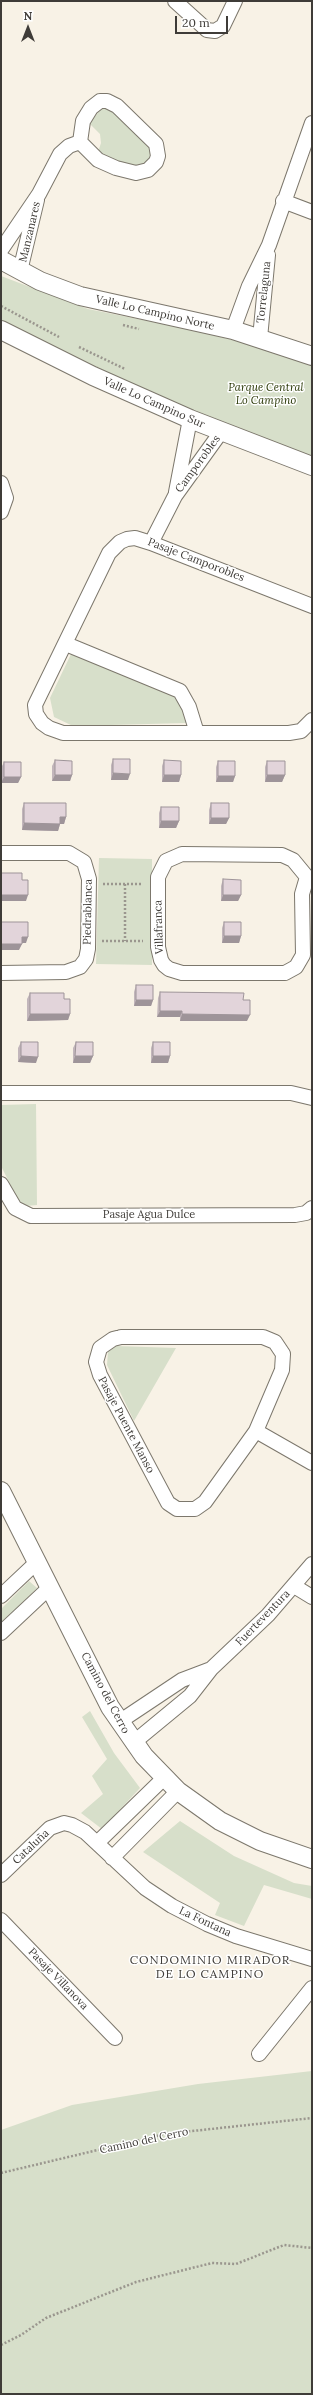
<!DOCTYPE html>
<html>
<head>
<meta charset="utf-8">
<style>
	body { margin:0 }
	#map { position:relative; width:313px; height:2395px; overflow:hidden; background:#f8f2e6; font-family:Lora,serif }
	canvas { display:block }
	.frame { position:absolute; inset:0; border:2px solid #3f3c38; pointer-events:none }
	.north { position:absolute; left:8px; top:8px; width:40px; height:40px; -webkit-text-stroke:3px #fff; paint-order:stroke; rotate:0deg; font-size:11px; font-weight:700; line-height:16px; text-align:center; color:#3f3c38 }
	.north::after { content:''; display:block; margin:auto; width:14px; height:18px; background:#3f3c38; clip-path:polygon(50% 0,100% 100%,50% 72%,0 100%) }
	.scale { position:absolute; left:175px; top:16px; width:53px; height:18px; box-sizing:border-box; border:2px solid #3f3c38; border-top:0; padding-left:5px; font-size:12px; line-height:14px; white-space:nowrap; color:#3f3c38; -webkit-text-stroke:3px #fff; paint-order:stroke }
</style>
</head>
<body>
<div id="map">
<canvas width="313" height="2395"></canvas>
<div class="frame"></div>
<div class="north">N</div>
<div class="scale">20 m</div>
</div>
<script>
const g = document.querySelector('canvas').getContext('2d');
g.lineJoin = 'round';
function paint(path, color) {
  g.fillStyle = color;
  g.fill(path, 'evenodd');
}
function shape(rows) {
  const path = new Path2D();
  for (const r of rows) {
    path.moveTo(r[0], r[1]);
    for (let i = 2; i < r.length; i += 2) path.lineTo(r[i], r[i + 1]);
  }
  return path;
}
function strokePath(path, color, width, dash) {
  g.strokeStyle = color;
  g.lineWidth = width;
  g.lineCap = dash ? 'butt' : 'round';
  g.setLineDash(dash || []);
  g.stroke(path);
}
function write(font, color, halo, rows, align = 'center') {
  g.font = font + ' Lora,serif';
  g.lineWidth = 3;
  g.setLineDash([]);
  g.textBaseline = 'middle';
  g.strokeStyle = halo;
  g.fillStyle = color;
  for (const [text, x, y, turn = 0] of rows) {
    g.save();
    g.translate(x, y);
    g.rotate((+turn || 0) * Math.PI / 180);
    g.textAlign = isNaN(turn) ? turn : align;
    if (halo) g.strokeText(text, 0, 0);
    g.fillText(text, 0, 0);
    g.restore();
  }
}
const green = shape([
	[110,108,148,143,151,153,147,163,139,168,119,162,98,152,101,143,100,134,89,123,101,109],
	[1,276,88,309,178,327,272,349,312,363,312,458,224,425,1,324],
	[72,652,178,690,185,702,186,723,73,726,54,717,50,698],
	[99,858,152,859,152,965,96,964],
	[36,1104,37,1205,26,1206,18,1200,1,1166,1,1105],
	[116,1346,176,1348,134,1421,107,1365,108,1352],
	[29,1581,37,1588,1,1624,1,1609],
	[90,1711,114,1753,140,1788,102,1829,81,1813,103,1794,92,1776,107,1759,82,1717],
	[180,1821,234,1856,294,1883,312,1886,312,1899,264,1885,244,1926,215,1915,220,1903,143,1852],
	[312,2071,312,2394,1,2394,1,2130,72,2105,198,2084]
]);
const path = shape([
	[1,306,59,337],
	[123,325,139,329],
	[79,347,125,369],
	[103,884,142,884],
	[125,884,125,941],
	[102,941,143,941],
	[1,2173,165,2134,312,2118],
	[1,2345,21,2335,46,2318,136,2282,212,2263,236,2264,284,2245,312,2248]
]);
const minor = shape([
	[175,1,207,30,215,31,223,26,235,1],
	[100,101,107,101,117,106,156,144,158,156,156,162,148,170,136,173,116,168,98,160,80,142,83,121,91,108,100,101],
	[283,201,312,212],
	[1,250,39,194,60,154,69,146,80,142],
	[20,271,37,200],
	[233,330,249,286,269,245,312,123],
	[260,338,268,255],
	[1,483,6,498,1,512],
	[176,492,190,419],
	[151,543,175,496,221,432],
	[312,606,151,543,135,538,127,539,120,542,109,553,35,705,36,714,42,723,49,728,63,733,289,733,301,731,312,720],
	[66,644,180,691,189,707,197,733],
	[1,853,69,853,84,862,89,879,88,949,86,959,80,967,66,972,1,973],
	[182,854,282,855,293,860,307,877,302,894,303,955,296,967,285,973,182,973,169,969,164,965,161,960,158,947,158,877,166,861,182,854],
	[1,1093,291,1093,312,1098],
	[1,1184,15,1208,31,1216,295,1215,306,1213,312,1208],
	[121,1337,263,1337,275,1342,283,1354,282,1370,256,1431,205,1502,195,1509,177,1509,168,1503,100,1375,96,1362,100,1348,113,1339,121,1337],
	[256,1431,312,1463],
	[294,1586,312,1597],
	[1,1596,37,1562],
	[1,1633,50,1587],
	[119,1722,182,1680,211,1669],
	[133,1743,190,1696,211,1669,268,1615,312,1564],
	[97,1843,164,1778],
	[112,1858,178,1791],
	[1,1875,50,1828,64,1823,72,1825,85,1832,145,1888,172,1906,207,1924,236,1936,312,1959],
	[1,1920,115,2038],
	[259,2054,312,1988]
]);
const tertiary = shape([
	[1,260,40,281,80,296,233,330,312,356],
	[1,330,93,376,190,419,312,466],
	[1,1491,110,1707,144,1756,178,1791,220,1821,260,1841,312,1859]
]);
const wall = shape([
	[113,759,128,780,111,780,111,765],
	[55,760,72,775,70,781,52,781,52,766],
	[164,760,181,775,179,782,162,782,162,766],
	[218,761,235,776,233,782,216,782,216,767],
	[267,761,285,775,282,782,265,782,265,767],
	[4,762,21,777,18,783,1,783,1,768],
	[24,803,66,817,64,824,60,824,58,831,22,830,22,809],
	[211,803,229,818,226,824,209,824,209,810],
	[161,807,179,821,176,828,159,828,159,813],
	[223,879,241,895,238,901,221,901,221,886],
	[224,922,241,936,239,943,222,943,222,928],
	[136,985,153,1000,151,1006,134,1006,134,992],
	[160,992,243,1000,247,1021,180,1021,180,1017,157,1017,158,998],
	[30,993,64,999,70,1014,68,1020,27,1021,27,999],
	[21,1042,36,1063,18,1062,18,1048],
	[76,1042,93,1056,90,1063,73,1063,73,1048],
	[153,1042,170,1056,168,1063,151,1063,151,1048]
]);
const shadedWall = shape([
	[113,773,130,774,128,780,111,780],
	[55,775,72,775,70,781,52,781],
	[164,775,181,775,179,782,162,782],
	[267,775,285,775,282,782,265,782],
	[218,776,235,776,233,782,216,782],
	[4,777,21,777,18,783,1,783],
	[60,817,66,817,64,824,58,824],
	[211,818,229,818,226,824,209,824],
	[161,821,179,821,176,828,159,828],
	[24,823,60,824,58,831,22,830],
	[1,895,28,895,26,901,1,901],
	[223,895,241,895,238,901,221,901],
	[224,936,241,936,239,943,222,943],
	[22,937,28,937,26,943,19,943],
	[1,944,22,944,19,950,1,950],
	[136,1000,153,1000,151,1006,134,1006],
	[160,1011,182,1011,180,1017,157,1017],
	[30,1014,70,1014,68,1020,27,1021],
	[182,1014,250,1015,247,1021,180,1021],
	[21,1056,38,1057,36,1063,18,1062],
	[75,1056,93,1056,90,1063,73,1063],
	[153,1056,170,1056,168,1063,151,1063]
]);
const building = shape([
	[113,759,130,759,130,774,113,773,113,759],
	[55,760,72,761,72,775,55,775,55,760],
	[164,760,181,761,181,775,164,775,164,760],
	[218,761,235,761,235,776,218,776,218,761],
	[267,761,285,761,285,775,267,775,267,761],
	[4,762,21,762,21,777,4,777,4,762],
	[24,803,66,803,66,817,60,817,60,824,24,823,24,803],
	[211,803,229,803,229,818,211,818,211,803],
	[161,807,179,807,179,821,161,821,161,807],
	[1,873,22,873,22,880,28,880,28,895,1,895,1,873],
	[223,879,241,880,241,895,223,895,223,879],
	[1,922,28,922,28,937,22,937,22,944,1,944,1,922],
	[224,922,241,922,241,936,224,936,224,922],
	[136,985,153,985,153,1000,136,1000,136,985],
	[160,992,244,993,243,1000,250,1000,250,1015,182,1014,182,1011,160,1011,160,992],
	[30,993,64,993,64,999,70,999,70,1014,30,1014,30,993],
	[21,1042,38,1042,38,1057,21,1056,21,1042],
	[76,1042,93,1042,93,1056,75,1056,76,1042],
	[153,1042,170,1042,170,1056,153,1056,153,1042]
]);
const streetNames = [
	["Manzanares",30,232,-77],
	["Torrelaguna",264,292,-84],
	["Valle Lo Campino Norte",155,313,13],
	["Valle Lo Campino Sur",154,403,24],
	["Camporobles",198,464,-54],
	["Pasaje Camporobles",196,560,21],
	["Piedrablanca",88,912,-89],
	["Villafranca",159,927,-92],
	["Pasaje Agua Dulce",149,1215],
	["Pasaje Puente Manso",126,1425,62],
	["Fuerteventura",263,1618,-46],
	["Camino del Cerro",105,1693,62],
	["Cataluña",31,1847,-43],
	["La Fontana",205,1922,25],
	["Pasaje Villanova",58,1979,46],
	["Camino del Cerro",144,2141,-12]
];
const parkNames = [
	["Parque Central",266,388],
	["Lo Campino",266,401]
];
const neighbourhoodNames = [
	["CONDOMINIO MIRADOR",210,1961],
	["DE LO CAMPINO",210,1975]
];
paint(green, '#d7dfca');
strokePath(minor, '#7c776c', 16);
strokePath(tertiary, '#7c776c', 20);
strokePath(path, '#9a968e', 2.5, [2, 2]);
strokePath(minor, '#fff', 14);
strokePath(tertiary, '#fff', 18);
paint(wall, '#c2b6bb');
paint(shadedWall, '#9e9499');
paint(building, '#e2d4da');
strokePath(building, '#9e9499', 1);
write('11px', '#3f3c38', '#fff', streetNames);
write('italic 11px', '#2a3806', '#fff', parkNames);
g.letterSpacing = '1px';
write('12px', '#3f3c38', '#fff', neighbourhoodNames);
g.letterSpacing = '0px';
</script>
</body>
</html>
